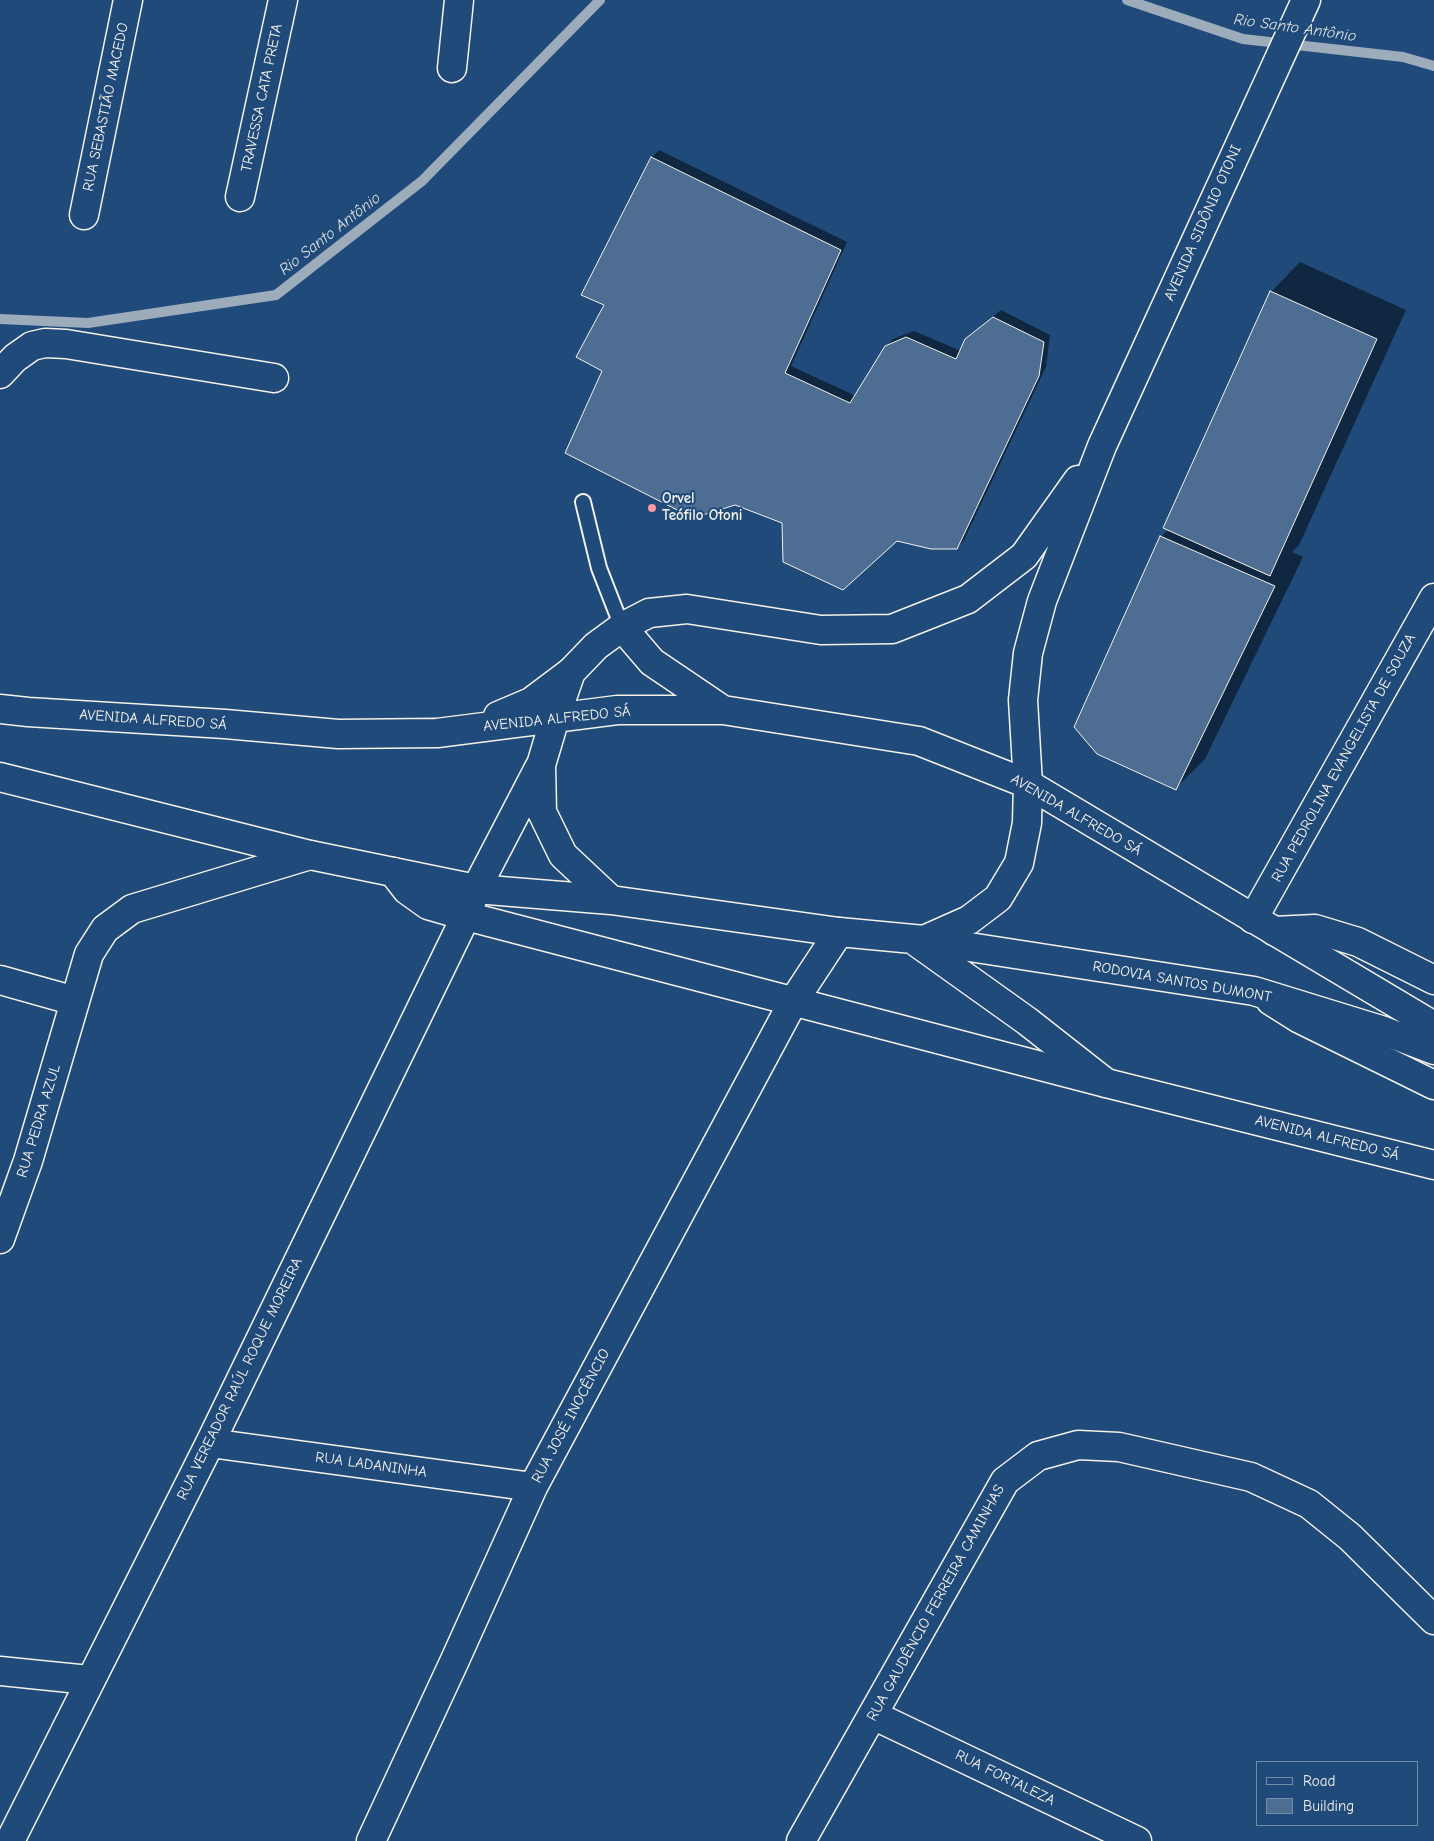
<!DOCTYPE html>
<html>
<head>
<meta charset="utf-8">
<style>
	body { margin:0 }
	#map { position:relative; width:1434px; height:1841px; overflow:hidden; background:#1f4a7a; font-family:"Comic Neue",sans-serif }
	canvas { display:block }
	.legend { position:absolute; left:1256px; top:1761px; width:162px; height:65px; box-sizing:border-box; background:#1f4a7a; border:1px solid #748da6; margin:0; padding:6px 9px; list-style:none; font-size:15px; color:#f4f1e8 }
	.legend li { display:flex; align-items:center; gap:10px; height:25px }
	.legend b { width:25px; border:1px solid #748da6 }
</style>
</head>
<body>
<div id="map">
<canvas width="1434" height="1841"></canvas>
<ul class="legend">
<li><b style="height:6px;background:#1f4a7a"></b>Road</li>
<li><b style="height:14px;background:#4d6e92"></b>Building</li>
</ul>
</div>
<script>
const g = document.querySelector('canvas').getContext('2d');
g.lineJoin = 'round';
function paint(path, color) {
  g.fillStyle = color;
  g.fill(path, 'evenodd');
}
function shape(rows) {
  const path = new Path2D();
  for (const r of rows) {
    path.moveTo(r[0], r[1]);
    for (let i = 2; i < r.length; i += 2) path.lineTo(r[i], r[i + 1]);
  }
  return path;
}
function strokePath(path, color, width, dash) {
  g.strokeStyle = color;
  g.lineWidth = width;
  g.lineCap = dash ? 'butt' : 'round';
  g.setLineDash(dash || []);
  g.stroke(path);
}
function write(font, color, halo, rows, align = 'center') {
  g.font = font + ' "Comic Neue",sans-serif';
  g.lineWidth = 4;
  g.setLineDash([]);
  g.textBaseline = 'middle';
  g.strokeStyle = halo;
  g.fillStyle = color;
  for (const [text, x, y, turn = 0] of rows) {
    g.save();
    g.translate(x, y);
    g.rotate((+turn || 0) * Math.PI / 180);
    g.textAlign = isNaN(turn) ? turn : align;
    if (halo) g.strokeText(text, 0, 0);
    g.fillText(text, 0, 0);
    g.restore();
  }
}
const shadow = shape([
	[659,150,847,242,791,366,856,396,886,347,893,339,914,331,961,351,974,332,1001,310,1050,335,1046,367,964,540,957,548,784,522,735,504,604,370,606,305,652,157],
	[1300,262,1406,310,1299,545,1292,552,1303,557,1205,759,1176,788,1161,537,1169,529,1271,292]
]);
const stream = shape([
	[1127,0,1243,39,1403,57,1434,66],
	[0,319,88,323,276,295,422,181,600,0]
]);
const building = shape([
	[651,157,841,250,785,373,850,403,885,346,906,337,956,359,965,339,993,317,1044,342,1039,376,957,549,931,549,897,541,843,590,783,562,782,523,735,505,693,518,565,453,602,371,576,357,604,305,581,295,651,157],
	[1270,291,1377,339,1270,576,1163,528,1270,291],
	[1160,536,1275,586,1176,790,1097,754,1074,727,1160,536]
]);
const lane = shape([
	[583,502,599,568,622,627]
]);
const street = shape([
	[452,68,459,0],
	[240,197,283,0],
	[84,215,128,0],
	[0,374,15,358,32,346,45,343,66,344,274,378],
	[393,872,407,890,428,905,466,916,1106,1083,1434,1165],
	[1253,919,1434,598],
	[0,980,75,1001],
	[0,1239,28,1161,89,954,105,929,132,909,310,855],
	[210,1443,533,1487],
	[0,1671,89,1680],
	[873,1715,1137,1841],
	[10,1841,210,1443,466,916],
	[371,1841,455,1660,533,1487,793,1002,839,932],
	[801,1841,1005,1481,1038,1456,1078,1445,1119,1447,1251,1477,1309,1504,1350,1537,1434,1620]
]);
const secondary = shape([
	[1274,931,1315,929,1358,942,1434,980],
	[1271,1001,1298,1018,1434,1085]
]);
const primary = shape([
	[555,718,571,672,596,646,622,627,649,613,687,609,821,630,892,629,968,599,1024,556,1078,480],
	[1028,784,1023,700,1028,653,1042,601,1102,446,1306,0]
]);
const highway = shape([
	[622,627,652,662,723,710],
	[0,709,28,712,225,724,338,734,437,733,617,710,723,710,919,741,1028,784,1434,1026],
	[498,716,531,702,571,672],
	[555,718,541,765,542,812,563,855,611,900],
	[0,777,310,855,476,889,611,900,839,932,924,940,1254,991,1384,1031,1434,1050],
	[466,916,476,889,540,766],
	[924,940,969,920,998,898,1019,863,1027,823,1028,784],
	[915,941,1027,1021,1106,1083]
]);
const markers = [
	[652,508,5,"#ff9aa2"]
];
const streetNames = [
	["TRAVESSA CATA PRETA",262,98,-78],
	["RUA SEBASTIÃO MACEDO",106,107,-78],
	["AVENIDA SIDÔNIO OTONI",1203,223,-66],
	["AVENIDA ALFREDO SÁ",557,719,-6],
	["AVENIDA ALFREDO SÁ",153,720,4],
	["RUA PEDROLINA EVANGELISTA DE SOUZA",1344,758,-61],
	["AVENIDA ALFREDO SÁ",1076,815,30],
	["RODOVIA SANTOS DUMONT",1182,982,10],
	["RUA PEDRA AZUL",39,1121,-73],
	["AVENIDA ALFREDO SÁ",1327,1138,14],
	["RUA VEREADOR RAÚL ROQUE MOREIRA",240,1379,-64],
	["RUA JOSÉ INOCÊNCIO",571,1416,-62],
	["RUA LADANINHA",371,1465,8],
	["RUA GAUDÊNCIO FERREIRA CAMINHAS",936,1603,-61],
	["RUA FORTALEZA",1005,1778,26]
];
const poiNames = [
	["Orvel",662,499],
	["Teófilo Otoni",662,516]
];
const waterNames = [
	["Rio Santo Antônio",1295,28,8],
	["Rio Santo Antônio",330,234,-38]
];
paint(shadow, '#0007');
strokePath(stream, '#9cacbb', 10);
paint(building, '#4d6e92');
strokePath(building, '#f4f1e8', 1);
strokePath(lane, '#f4f1e8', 18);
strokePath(street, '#f4f1e8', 31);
strokePath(secondary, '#f4f1e8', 31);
strokePath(primary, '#f4f1e8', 31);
strokePath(highway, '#f4f1e8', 31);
strokePath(lane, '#1f4a7a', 14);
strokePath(street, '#1f4a7a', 28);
strokePath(secondary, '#1f4a7a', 28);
strokePath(primary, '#1f4a7a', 28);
strokePath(highway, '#1f4a7a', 28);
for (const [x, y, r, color] of markers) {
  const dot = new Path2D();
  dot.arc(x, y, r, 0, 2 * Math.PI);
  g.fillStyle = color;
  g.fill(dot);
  strokePath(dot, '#1f4a7a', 2);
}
write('15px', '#f4f1e8', '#1f4a7a', streetNames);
write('bold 15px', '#f4f1e8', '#1f4a7a', poiNames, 'left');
write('italic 16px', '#dee0dd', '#1f4a7a', waterNames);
</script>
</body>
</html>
